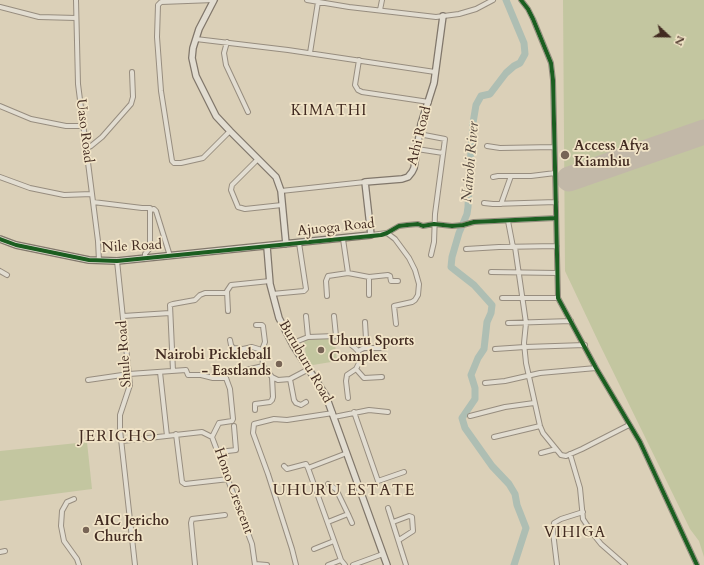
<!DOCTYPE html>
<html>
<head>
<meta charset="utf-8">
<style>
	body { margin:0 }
	#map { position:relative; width:704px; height:565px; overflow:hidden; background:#dbd0b8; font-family:Cardo,serif }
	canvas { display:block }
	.north { position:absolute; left:648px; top:16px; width:40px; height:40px; -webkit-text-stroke:3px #f1e4c7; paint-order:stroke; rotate:112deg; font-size:11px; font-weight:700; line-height:16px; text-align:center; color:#422b21 }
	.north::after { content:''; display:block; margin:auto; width:14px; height:18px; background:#422b21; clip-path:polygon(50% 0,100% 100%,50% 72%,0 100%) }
</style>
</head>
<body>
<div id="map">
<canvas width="704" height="565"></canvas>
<div class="north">N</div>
</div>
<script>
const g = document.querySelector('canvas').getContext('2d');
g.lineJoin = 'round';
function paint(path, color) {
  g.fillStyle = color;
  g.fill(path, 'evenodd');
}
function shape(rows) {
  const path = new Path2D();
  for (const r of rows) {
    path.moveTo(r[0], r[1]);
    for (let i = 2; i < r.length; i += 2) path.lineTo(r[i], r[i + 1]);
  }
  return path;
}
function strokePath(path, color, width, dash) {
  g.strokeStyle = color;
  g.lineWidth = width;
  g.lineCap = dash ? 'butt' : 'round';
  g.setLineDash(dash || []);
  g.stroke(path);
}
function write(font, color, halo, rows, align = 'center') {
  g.font = font + ' Cardo,serif';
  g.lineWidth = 3.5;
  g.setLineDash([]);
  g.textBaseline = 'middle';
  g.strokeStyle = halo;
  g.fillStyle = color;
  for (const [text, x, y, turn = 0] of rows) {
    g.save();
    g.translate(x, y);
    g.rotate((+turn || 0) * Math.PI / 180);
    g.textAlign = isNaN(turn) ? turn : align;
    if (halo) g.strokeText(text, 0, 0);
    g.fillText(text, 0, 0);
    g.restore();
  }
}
const green = shape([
	[563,0,704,0,704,557,699,541,690,529,599,343,565,271],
	[334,336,337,361,307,366,304,339],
	[87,442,92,489,0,501,0,451]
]);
const river = shape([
	[506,0,524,43,525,54,520,63,514,66,506,73,490,94,481,96,476,105,473,123,469,181,468,207,467,214,459,233,452,257,451,267,474,285,492,305,491,313,487,322,484,349,478,358,471,375,475,388,475,399,462,418,465,428,492,466,509,484,515,494,517,505,526,528,514,565]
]);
const runway = shape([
	[569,179,704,132]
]);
const street = shape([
	[76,0,78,84,98,241,99,261],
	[214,0,161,2,158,5,157,37,161,91,172,161,174,163,181,163,203,158,230,131],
	[307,0,349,7,436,17,459,14,476,9,493,0],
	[521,0,528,9,533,19,551,63,553,80,558,298,596,368,640,442,697,565],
	[0,7,39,17,76,18],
	[380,10,382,0],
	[196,39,288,50,435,72],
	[227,42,224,53,226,65,248,112],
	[310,53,318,2],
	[359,60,355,85,358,90,362,92,429,102],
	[0,106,31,119,66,126,84,126],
	[419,134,445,139,435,214,434,242,431,255],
	[487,146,500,148,554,147],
	[87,148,91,146,102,137,131,104,133,97,132,72],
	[417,149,443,153],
	[258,159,232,185,231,190,238,207,245,209,282,205],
	[0,177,30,188,64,195,92,194],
	[493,177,498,176,531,176,555,173],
	[281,191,365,182],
	[93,202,142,208,150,208,150,248,145,254,145,259],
	[484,203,493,204,556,202],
	[501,204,511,176],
	[150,210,154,209,156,211,170,256],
	[508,221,513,247],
	[387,233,395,239,409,258,415,270,419,284,418,295,415,300,412,302,394,306,396,324],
	[371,235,387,233,399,226,407,225,418,224,423,226,434,224,452,226,463,225,474,222,556,218],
	[343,239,348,273,369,277,369,295],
	[515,247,526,323,524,343,526,363,540,426,543,433,561,455,566,456,582,449,629,425],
	[466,249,499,247,557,246],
	[117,261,130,385,120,415,120,430,135,565],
	[0,271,7,275],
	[491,272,557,273],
	[369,277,388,275,390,276,391,281,398,281],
	[272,294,304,291,306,289,299,243],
	[327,296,326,281,328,276,348,273],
	[502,298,558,298],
	[228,311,227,291,231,285,270,281],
	[123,316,170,313],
	[306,316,308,337],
	[334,316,336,336],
	[508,323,571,321],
	[256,325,262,325,263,326,265,342,262,350,263,366,272,377,278,380,290,379,309,369],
	[230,340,231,345,233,348,243,349,252,347,262,350],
	[293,345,298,341,308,337,336,336,345,340,355,348,358,351,360,361,356,369,347,375,346,381,348,398],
	[364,348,366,339,365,322],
	[495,349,525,347,585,345],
	[358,351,364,348,385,348],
	[356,369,364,378,382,377],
	[173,371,170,305,173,304,195,300,200,295,205,293,227,293],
	[242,371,263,366],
	[160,372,167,436],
	[290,379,294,400,296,403,301,405,306,402],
	[88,380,129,374,186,370,188,375,201,375,213,378,226,378,230,389,233,419,232,421,219,423,212,437],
	[485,383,505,381,540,373,596,368],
	[255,410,255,404,270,402,272,400,273,397,272,377],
	[354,412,378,481,404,472],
	[470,416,505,407,534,403],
	[334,417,369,410,388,412],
	[176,434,182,482,185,484,229,479],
	[494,437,540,426],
	[122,441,202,432,212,437,252,544,255,565],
	[219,452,236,450,234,426],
	[541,453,556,449],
	[570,454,580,488,583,519,593,534,601,544,625,565],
	[284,466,287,469,306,464,308,468],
	[328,484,336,489,348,514,328,522],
	[74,499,67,502,62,511,61,526,64,541,77,559,79,565],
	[388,508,406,565],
	[348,514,352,523],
	[393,522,409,516,412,517,413,531,399,540],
	[314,549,334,541],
	[0,552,5,551],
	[255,564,267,565],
	[195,565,191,523,192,519,225,515],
	[296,565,292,549,268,474,253,433,254,424,274,419,287,420,333,413],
	[328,565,341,560],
	[345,565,341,560,308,468,347,453],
	[353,565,383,554],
	[557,565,553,532,554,523,561,519,583,512]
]);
const secondary = shape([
	[214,0,199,29,193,48,192,58,196,76,216,116,230,131,276,177,281,191,286,244],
	[0,239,16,245,89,260,117,261,371,235,365,182,402,179,408,177,412,172,414,168,421,124,434,83,443,16],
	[267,247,270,284,279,318,293,345,326,396,387,565]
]);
const cycleway = shape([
	[521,0,528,9,533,19,551,63,553,80,558,298,596,368,640,442,697,565],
	[0,239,16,245,89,260,117,261,381,235,387,233,399,226,407,225,418,224,423,226,434,224,452,226,463,225,474,222,556,218]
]);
const markers = [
	[565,155,5,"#786556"],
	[321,350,4,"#786556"],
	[279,364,4,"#786556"],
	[86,530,4,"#786556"]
];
const streetNames = [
	["Uaso Road",84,131,83],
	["Athi Road",420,136,-76],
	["Ajuoga Road",336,228,-6],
	["Nile Road",132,247,-3],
	["Shule Road",125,354,-94],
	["Buruburu Road",305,362,60],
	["Hono Crescent",233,491,70]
];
const poiNames = [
	["Access Afya",574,147],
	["Kiambiu",574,163],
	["Uhuru Sports",329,342],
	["Complex",329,358],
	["Nairobi Pickleball",271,356,"right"],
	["- Eastlands",271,372,"right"],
	["AIC Jericho",94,522],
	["Church",94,538]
];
const neighbourhoodNames = [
	["KIMATHI",329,112],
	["VIHIGA",575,534]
];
const waterNames = [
	["Nairobi River",471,162,-85]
];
const quarterNames = [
	["JERICHO",118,437],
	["UHURU ESTATE",344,491]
];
paint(green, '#c3c6a0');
strokePath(river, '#aebeb3', 7);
strokePath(runway, '#c2b8a8', 25);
strokePath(street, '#978d7f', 6);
strokePath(secondary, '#81776b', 8);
strokePath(street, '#e2ddd1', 4);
strokePath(secondary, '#e2ddd1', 5.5);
strokePath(cycleway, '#1b5e20', 4);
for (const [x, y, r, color] of markers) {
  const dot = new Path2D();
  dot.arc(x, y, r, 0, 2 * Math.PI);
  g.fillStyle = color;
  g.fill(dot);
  strokePath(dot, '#f1e4c7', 1.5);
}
write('14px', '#422b21', '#f1e4c7', streetNames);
write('bold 14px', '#422b21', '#f1e4c7', poiNames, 'left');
g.letterSpacing = '1px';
write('15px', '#422b21', '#f1e4c7', neighbourhoodNames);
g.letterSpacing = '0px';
write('italic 15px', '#54473e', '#f1e4c7', waterNames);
g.letterSpacing = '1px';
write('16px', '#422b21', '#f1e4c7', quarterNames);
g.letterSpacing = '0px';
</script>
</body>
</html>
